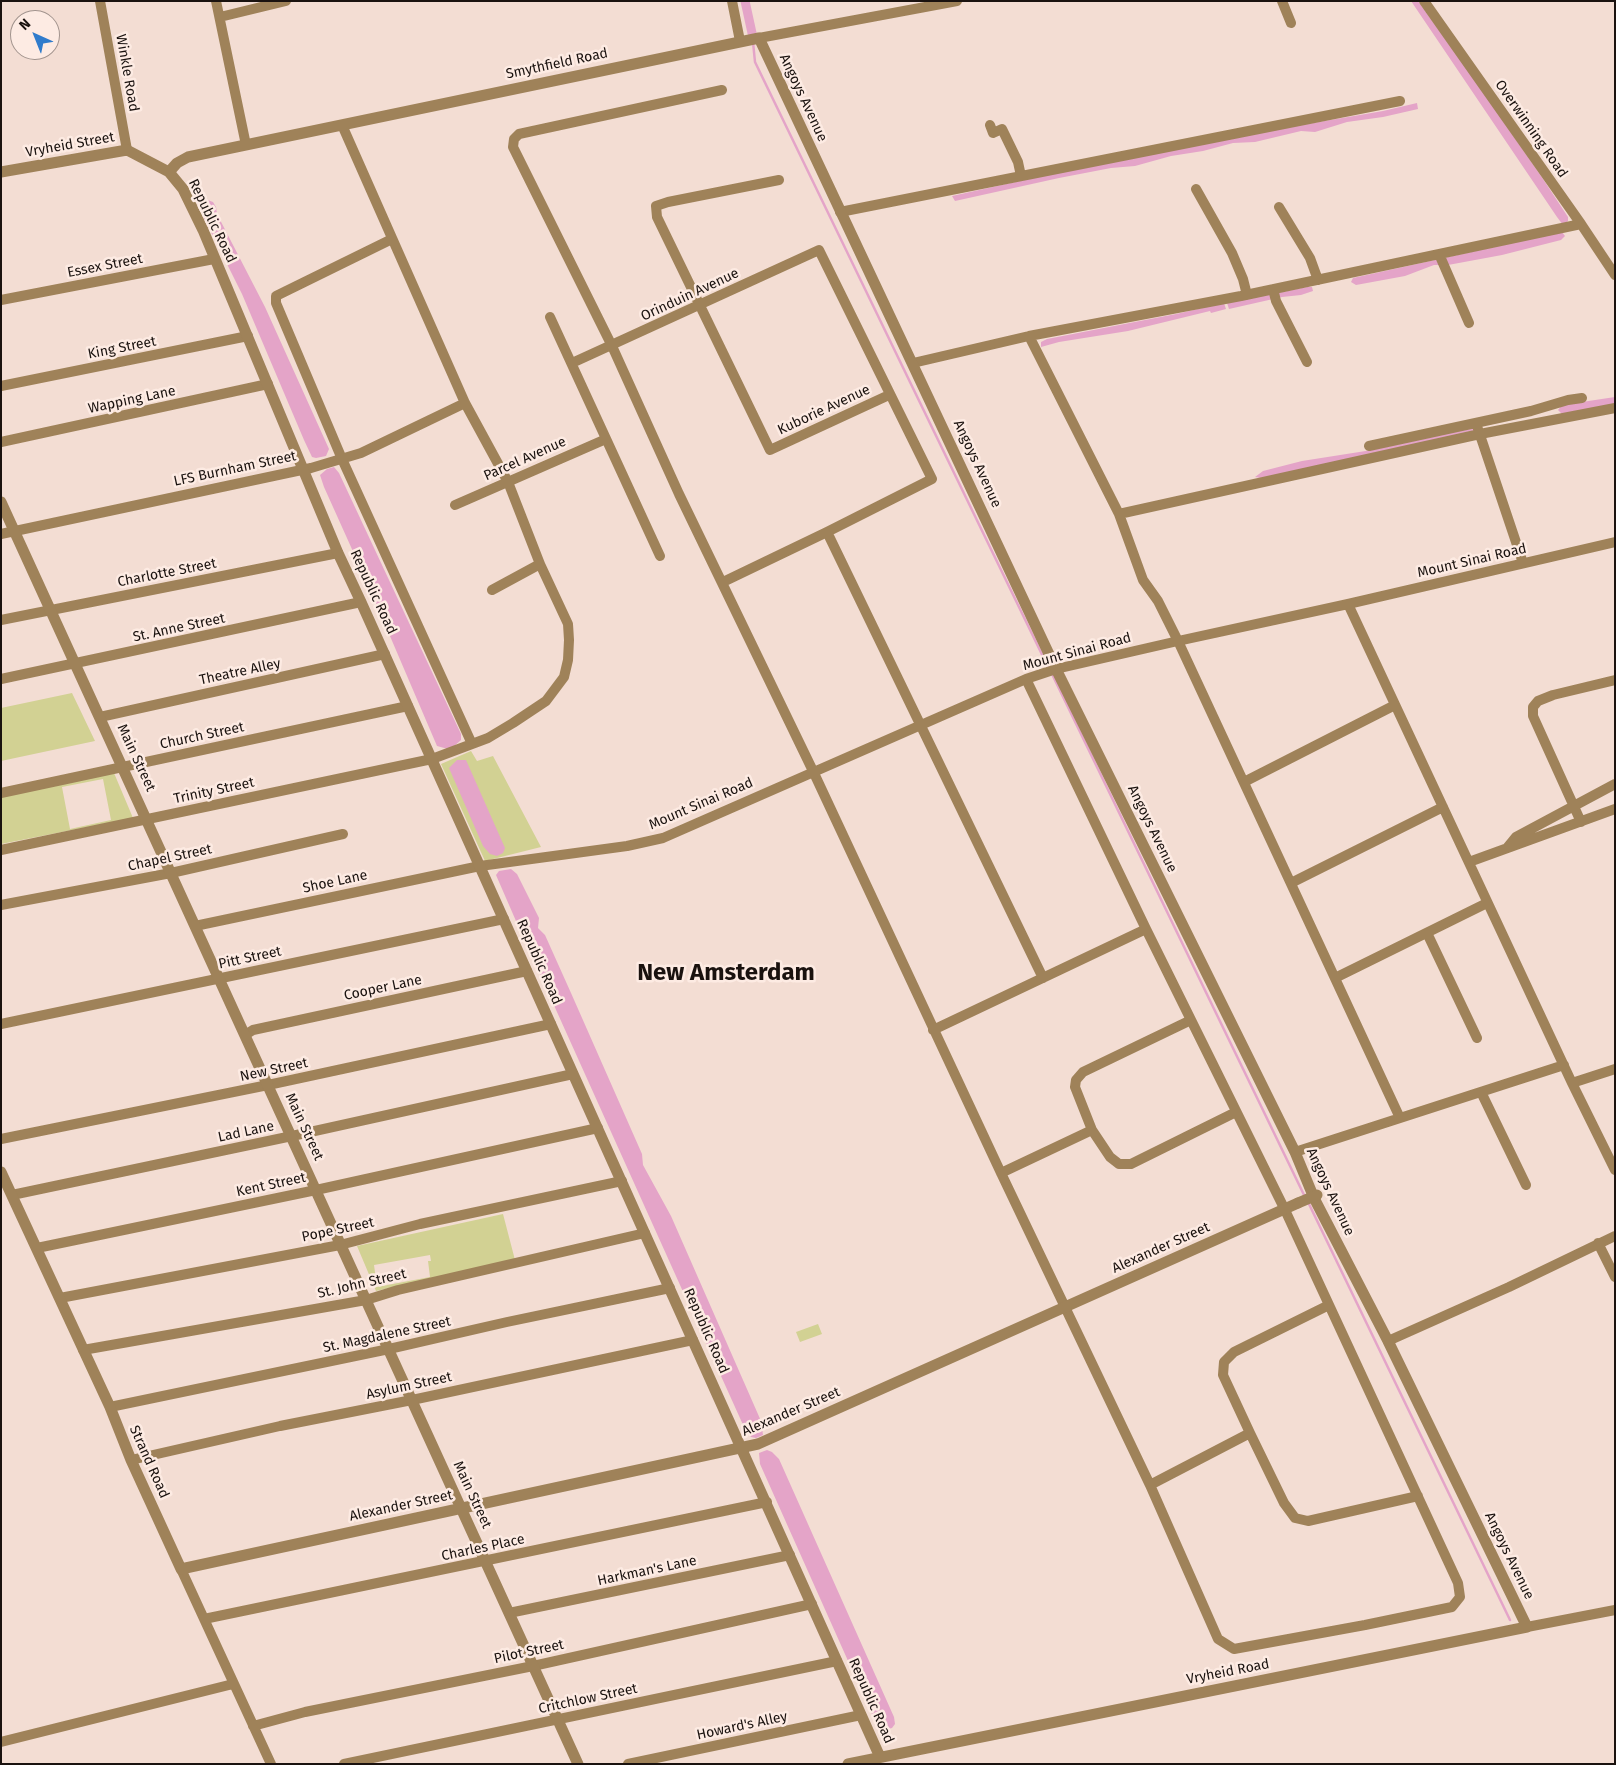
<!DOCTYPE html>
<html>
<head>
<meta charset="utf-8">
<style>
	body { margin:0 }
	#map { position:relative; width:1616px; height:1765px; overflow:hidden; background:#f3ddd3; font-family:"Fira Sans",sans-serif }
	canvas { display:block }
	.frame { position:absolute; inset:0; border:2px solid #1a120f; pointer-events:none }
	.north { position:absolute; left:10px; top:10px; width:50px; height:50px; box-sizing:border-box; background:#fdebe3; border:1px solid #a2948e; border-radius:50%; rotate:316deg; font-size:14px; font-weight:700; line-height:20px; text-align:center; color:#1a120f }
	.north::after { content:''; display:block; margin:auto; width:18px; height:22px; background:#307ccc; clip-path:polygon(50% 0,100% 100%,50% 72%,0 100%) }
</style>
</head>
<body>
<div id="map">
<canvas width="1616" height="1765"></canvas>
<div class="frame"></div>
<div class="north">N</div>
</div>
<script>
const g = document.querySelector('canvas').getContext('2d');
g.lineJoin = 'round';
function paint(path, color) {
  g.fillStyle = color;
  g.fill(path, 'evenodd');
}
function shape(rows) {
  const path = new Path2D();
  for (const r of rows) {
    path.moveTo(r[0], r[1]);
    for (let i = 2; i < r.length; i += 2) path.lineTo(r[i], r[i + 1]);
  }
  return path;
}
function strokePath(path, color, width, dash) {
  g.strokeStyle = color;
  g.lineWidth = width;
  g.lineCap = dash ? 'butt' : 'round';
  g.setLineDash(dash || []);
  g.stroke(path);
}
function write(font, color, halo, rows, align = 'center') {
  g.font = font + ' "Fira Sans",sans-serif';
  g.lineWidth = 5;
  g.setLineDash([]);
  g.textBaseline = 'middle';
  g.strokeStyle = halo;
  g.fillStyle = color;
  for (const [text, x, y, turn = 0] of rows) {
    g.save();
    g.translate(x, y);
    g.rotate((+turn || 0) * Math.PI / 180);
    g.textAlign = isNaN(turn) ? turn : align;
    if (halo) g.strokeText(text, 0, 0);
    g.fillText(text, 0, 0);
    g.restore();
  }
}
const green = shape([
	[72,693,95,741,1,761,1,708],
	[471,751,477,761,493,756,541,847,485,861,441,764],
	[114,773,133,818,1,844,1,797],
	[103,779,111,820,70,829,62,787],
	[503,1214,515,1260,376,1291,357,1246],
	[430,1255,431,1261,428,1261,430,1277,377,1287,374,1265],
	[818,1324,822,1334,800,1342,796,1332]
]);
const water = shape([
	[1411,1,1418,1,1477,83,1543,179,1568,217,1568,221,1563,225,1557,217],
	[1417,103,1418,109,1383,117,1347,122,1315,132,1301,131,1255,142,1233,143,1203,151,1171,156,1135,166,1111,168,1059,178,955,201,952,196,1065,171,1307,124,1383,111],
	[205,199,213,202,216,207,217,214,265,307,329,449,326,456,316,458,312,457,304,440,242,294,202,214,200,206],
	[1562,232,1565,236,1561,240,1502,255,1448,265,1434,265,1405,276,1356,285,1351,282,1353,278],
	[1307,287,1312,287,1313,291,1301,295,1282,297,1229,309,1227,303],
	[1224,303,1226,309,1211,313,1210,311,1128,331,1059,342,1041,347,1041,342,1047,339,1176,314],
	[1615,397,1615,404,1562,414,1558,410,1562,405],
	[1473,428,1475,430,1473,432,1261,478,1255,477,1263,471,1302,461,1372,450],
	[334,467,339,473,461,734,461,740,453,747,448,749,437,746,369,587,324,487,320,475,327,469],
	[457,760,466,760,505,848,503,853,497,856,490,854,483,846,449,768],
	[511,869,517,874,539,918,538,928,545,935,571,993,642,1154,643,1165,671,1216,761,1421,763,1435,756,1438,751,1437,744,1427,525,941,527,931,516,921,496,875,499,871],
	[767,1450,772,1452,779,1459,894,1717,895,1724,892,1728,884,1730,879,1727,874,1719,760,1464,759,1453]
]);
const stream = shape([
	[753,42,755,62,1049,669],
	[1052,674,1305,1197],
	[1308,1202,1510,1620]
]);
const canal = shape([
	[745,1,752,33]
]);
const minor = shape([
	[100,1,127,150],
	[216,1,246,145],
	[732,1,740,41],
	[1282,1,1291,23],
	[1424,1,1581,224,1615,275],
	[220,17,286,1],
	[759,38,957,1],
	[722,90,519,134,514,139,513,147,612,346,679,494,813,771,1001,1173,1150,1485,1218,1639,1234,1649,1365,1625,1452,1607,1460,1597,1458,1583,1285,1210,1146,929,1026,679],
	[990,125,993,133,1002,129,1018,162,1021,176],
	[779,180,668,202,656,206,657,217,770,450,889,395],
	[1196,189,1232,253,1243,279,1247,295],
	[1279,207,1310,258,1318,280],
	[840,212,1400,101],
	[392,239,276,296,276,303,342,459,472,744],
	[1439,254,1469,323],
	[1273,289,1276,301,1307,362],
	[1,300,214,259],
	[550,317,660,556],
	[1029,336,1119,514,1143,580,1158,601,1178,641,1400,1118],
	[572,363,819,250,932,479,827,532,723,582],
	[913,363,1029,336,1241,296,1581,224],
	[1,386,248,336],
	[1478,429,1523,563],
	[1,442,268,384],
	[1369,446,1531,411,1568,400,1582,398],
	[455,505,606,439],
	[1119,514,1480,434,1615,408],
	[827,532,1043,978],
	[1,534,311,468,361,453,465,403],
	[492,590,540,564],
	[1348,604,1572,1083,1615,1170],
	[1,620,338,553],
	[1,679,361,602],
	[100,717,385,654],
	[1244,782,1395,705],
	[1,793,408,706],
	[1581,822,1533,716,1533,707,1538,701,1553,695,1615,680],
	[1507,848,1516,837,1615,784],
	[1,850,432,759,488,738,513,723,546,701,564,677,568,660,569,640,568,624,540,564,508,482,465,403,342,125],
	[1469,862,1615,809],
	[1291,883,1443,807],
	[1,905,171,873,343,834],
	[195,926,480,866,627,846,663,838,1026,679,1056,669,1178,641,1348,604,1615,542],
	[1427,933,1477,1038],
	[1335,978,1487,903],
	[1191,1020,1083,1072,1076,1080,1075,1087,1092,1130,1110,1157,1119,1164,1131,1164,1236,1112],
	[1,1024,504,919],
	[933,1030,1146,929],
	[245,1035,253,1030,527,971],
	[1572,1083,1615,1069],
	[1481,1092,1526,1185],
	[1,1139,268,1085,551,1024],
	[1295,1152,1564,1065],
	[1001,1173,1092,1130],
	[12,1195,292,1136,573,1074],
	[1598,1243,1615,1277],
	[37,1248,316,1190,598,1128],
	[60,1298,340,1245,420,1224,622,1181],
	[1329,1305,1234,1352,1224,1362,1223,1375,1250,1433,1284,1503,1295,1518,1308,1521,1418,1496],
	[1388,1341,1509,1287,1615,1236],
	[83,1350,366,1300,398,1290,645,1233],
	[110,1407,389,1349,507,1322,670,1288],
	[131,1460,280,1426,412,1400,693,1340],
	[1150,1485,1250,1433],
	[181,1569,271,1764],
	[509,1613,790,1555],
	[204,1619,767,1502],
	[1527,1627,1615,1610],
	[253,1726,305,1712,533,1666,812,1604],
	[1,1742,233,1684],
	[344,1764,837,1661],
	[628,1764,861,1715]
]);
const tertiary = shape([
	[1,172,127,150,169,172,183,189,203,230,338,553,361,602,880,1757],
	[169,172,177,163,188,157,759,38,1056,669,1295,1152,1314,1198,1388,1341,1527,1627,848,1764],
	[1,502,578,1764],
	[1,1172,110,1407,131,1460,181,1569,758,1444,1298,1203]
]);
const tertiaryBridge = shape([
	[1298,1203,1317,1195]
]);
const streetNames = [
	["Smythfield Road",557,64,-12],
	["Winkle Road",127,73,80],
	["Angoys Avenue",803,98,65],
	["Overwinning Road",1531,129,55],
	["Vryheid Street",70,145,-10],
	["Republic Road",212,221,64],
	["Essex Street",105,266,-11],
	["Orinduin Avenue",690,295,-25],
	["King Street",122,348,-11],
	["Wapping Lane",132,400,-12],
	["Kuborie Avenue",824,410,-25],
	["Parcel Avenue",525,459,-24],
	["Angoys Avenue",977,464,65],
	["LFS Burnham Street",235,469,-12],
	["Mount Sinai Road",1472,561,-13],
	["Charlotte Street",167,573,-11],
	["Republic Road",373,592,65],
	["St. Anne Street",179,628,-12],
	["Mount Sinai Road",1077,652,-15],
	["Theatre Alley",240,672,-12],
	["Church Street",202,736,-12],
	["Main Street",136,758,65],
	["Trinity Street",214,791,-12],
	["Mount Sinai Road",701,804,-23],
	["Angoys Avenue",1152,829,64],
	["Chapel Street",170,858,-12],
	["Shoe Lane",335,882,-12],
	["Pitt Street",250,958,-12],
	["Republic Road",539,962,66],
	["Cooper Lane",383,988,-12],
	["New Street",274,1070,-12],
	["Main Street",304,1127,65],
	["Lad Lane",246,1132,-12],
	["Kent Street",271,1185,-12],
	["Angoys Avenue",1330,1192,65],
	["Pope Street",338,1230,-12],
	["Alexander Street",1161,1248,-24],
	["St. John Street",362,1284,-13],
	["Republic Road",706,1331,66],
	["St. Magdalene Street",387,1335,-12],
	["Asylum Street",409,1386,-12],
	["Alexander Street",791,1412,-23],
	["Strand Road",149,1462,66],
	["Main Street",472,1495,65],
	["Alexander Street",401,1506,-12],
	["Charles Place",483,1548,-12],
	["Angoys Avenue",1509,1556,64],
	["Harkman's Lane",647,1571,-12],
	["Pilot Street",529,1652,-12],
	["Vryheid Road",1228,1672,-11],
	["Critchlow Street",588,1699,-12],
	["Republic Road",871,1701,66],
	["Howard's Alley",742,1726,-12]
];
const townNames = [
	["New Amsterdam",726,973]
];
paint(green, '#d2d193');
paint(water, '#e4a4c8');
strokePath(stream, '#e4a4c8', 2.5);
strokePath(canal, '#e4a4c8', 9);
strokePath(minor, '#9f8259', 10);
strokePath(tertiary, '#9f8259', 11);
strokePath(tertiaryBridge, '#9f8259', 11);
write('14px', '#1a120f', '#fdebe3', streetNames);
write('bold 24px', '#1a120f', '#fdebe3', townNames);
</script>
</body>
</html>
